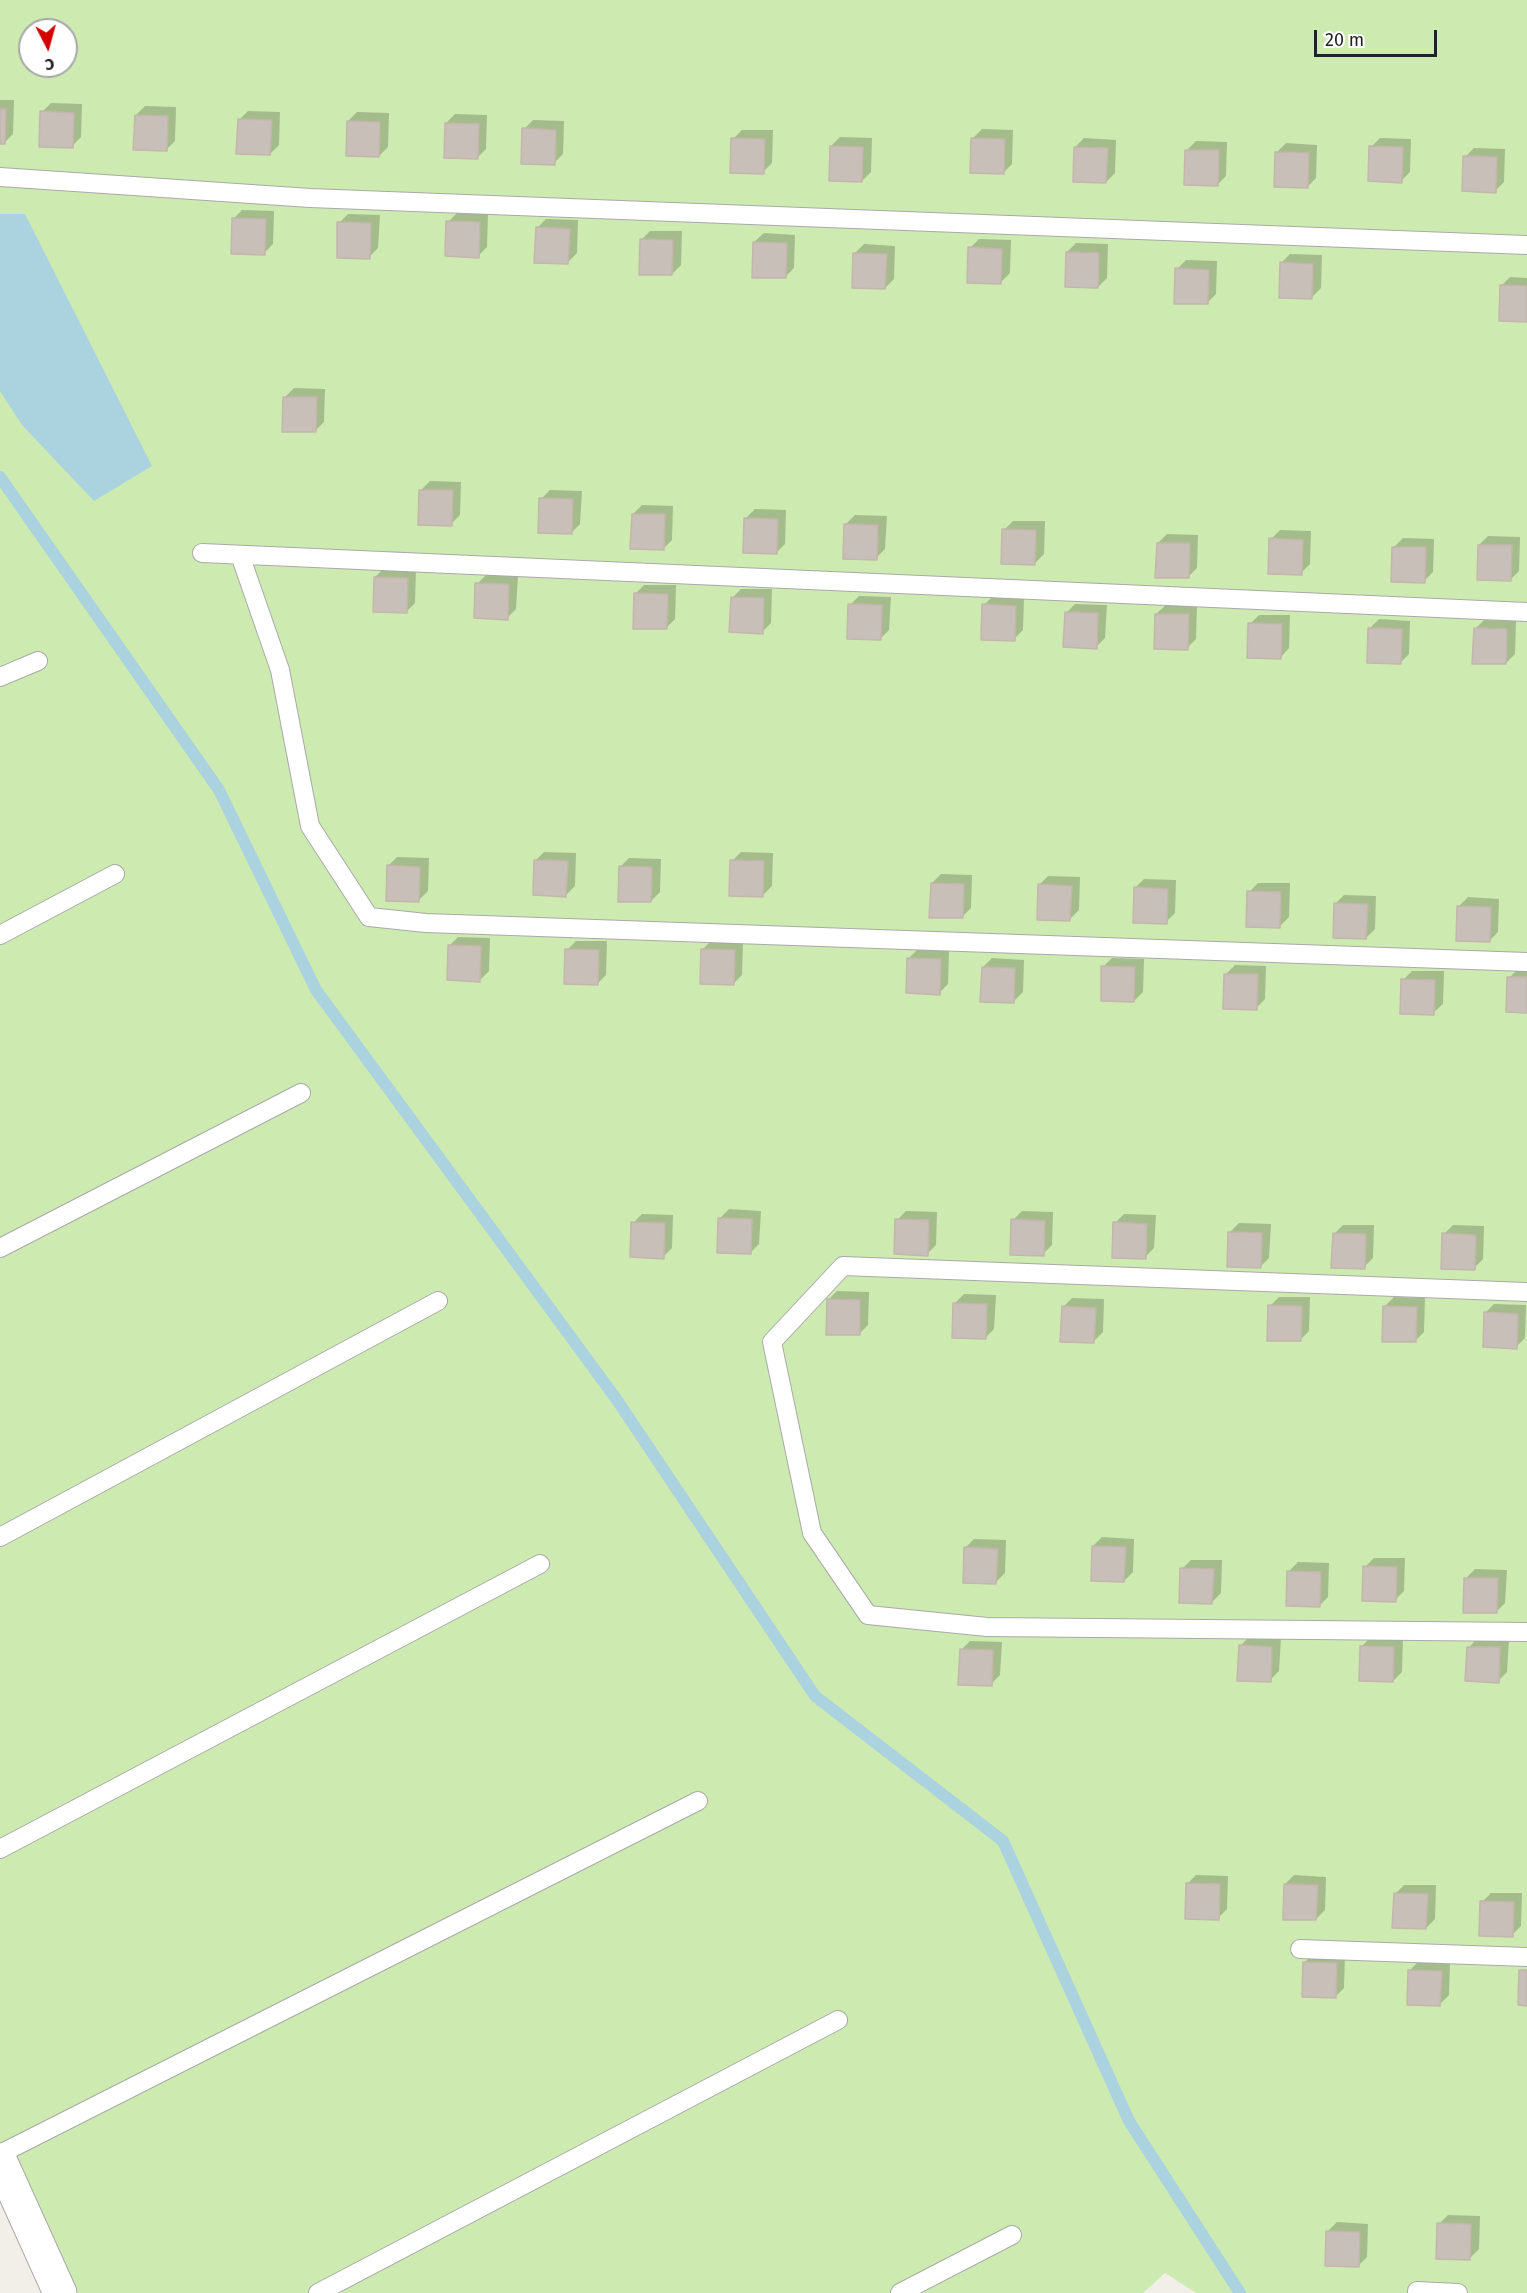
<!DOCTYPE html>
<html>
<head>
<meta charset="utf-8">
<style>
	body { margin:0 }
	#map { position:relative; width:1527px; height:2293px; overflow:hidden; background:#f2efe9; font-family:"Fira Sans",sans-serif }
	canvas { display:block }
	.north { position:absolute; left:18px; top:18px; width:60px; height:60px; box-sizing:border-box; background:#fff; border:2px solid #a7a7a7; border-radius:50%; rotate:174deg; font-size:16px; font-weight:700; line-height:24px; text-align:center; color:#222 }
	.north::after { content:''; display:block; margin:auto; width:21px; height:27px; background:#d40000; clip-path:polygon(50% 0,100% 100%,50% 72%,0 100%) }
	.scale { position:absolute; left:1314px; top:30px; width:123px; height:27px; box-sizing:border-box; border:3px solid #222; border-top:0; padding-left:8px; font-size:18px; line-height:21px; white-space:nowrap; color:#222; -webkit-text-stroke:4px #fff; paint-order:stroke }
</style>
</head>
<body>
<div id="map">
<canvas width="1527" height="2293"></canvas>
<div class="north">С</div>
<div class="scale">20 m</div>
</div>
<script>
const g = document.querySelector('canvas').getContext('2d');
g.lineJoin = 'round';
function paint(path, color) {
  g.fillStyle = color;
  g.fill(path, 'evenodd');
}
function shape(rows) {
  const path = new Path2D();
  for (const r of rows) {
    path.moveTo(r[0], r[1]);
    for (let i = 2; i < r.length; i += 2) path.lineTo(r[i], r[i + 1]);
  }
  return path;
}
function strokePath(path, color, width, dash) {
  g.strokeStyle = color;
  g.lineWidth = width;
  g.lineCap = dash ? 'butt' : 'round';
  g.setLineDash(dash || []);
  g.stroke(path);
}
const grass = shape([
	[0,0,1527,0,1527,2293,1196,2293,1165,2273,1143,2293,48,2293,0,2190],
	[30,30,66,30,66,66,30,66]
]);
const water = shape([
	[0,214,25,214,152,466,94,501,22,425,0,391]
]);
const shadow = shape([
	[0,100,14,100,13,134,4,143,0,142],
	[51,103,82,104,81,137,72,146,42,112],
	[145,106,176,107,175,141,166,150,136,115],
	[248,111,280,112,279,145,270,154,239,120],
	[357,112,389,113,388,147,379,156,348,121],
	[455,114,487,115,486,149,477,158,446,123],
	[533,120,564,121,563,154,554,163,524,129],
	[982,129,1013,130,1012,164,1003,173,973,138],
	[742,130,773,130,772,163,763,172,733,139],
	[840,137,872,138,871,172,862,181,831,146],
	[1084,138,1116,140,1115,173,1106,182,1075,147],
	[1380,138,1411,139,1410,172,1401,181,1371,147],
	[1196,141,1227,142,1226,176,1217,185,1187,150],
	[1286,143,1317,145,1316,178,1307,187,1277,152],
	[1474,148,1505,149,1504,182,1495,191,1465,157],
	[242,210,274,211,273,244,264,253,233,219],
	[457,213,488,214,487,247,478,256,448,222],
	[348,214,380,215,378,248,369,257,339,223],
	[546,219,578,220,577,253,568,262,537,228],
	[650,231,682,231,681,265,672,274,641,240],
	[764,233,795,235,794,268,785,277,754,242],
	[979,239,1011,240,1010,273,1001,282,970,248],
	[1076,243,1108,244,1107,278,1098,287,1067,252],
	[864,244,895,246,894,279,885,288,855,253],
	[1290,254,1322,255,1321,288,1312,297,1281,263],
	[1186,260,1217,261,1216,294,1207,303,1177,269],
	[1510,277,1527,278,1527,320,1501,286],
	[294,388,325,389,324,422,315,431,285,397],
	[430,481,461,482,460,515,451,524,421,490],
	[550,490,582,491,580,524,571,533,541,499],
	[642,505,673,506,672,540,663,549,633,514],
	[755,509,786,510,785,544,776,553,746,518],
	[855,515,887,516,885,549,876,558,846,524],
	[1013,521,1045,521,1044,554,1035,563,1004,530],
	[1280,530,1311,531,1310,564,1301,573,1271,539],
	[1167,534,1198,535,1197,568,1188,577,1158,543],
	[1488,536,1520,537,1519,571,1510,580,1479,545],
	[1403,538,1434,539,1433,572,1424,581,1394,547],
	[384,568,416,569,415,603,406,612,375,577],
	[486,575,518,576,516,609,507,618,477,584],
	[644,585,676,585,675,619,666,628,635,594],
	[741,589,772,589,771,623,762,632,732,598],
	[859,596,891,597,889,630,880,639,850,605],
	[993,596,1024,597,1023,630,1014,639,984,605],
	[1075,604,1107,605,1105,638,1096,647,1066,613],
	[1166,605,1197,606,1196,639,1187,648,1156,614],
	[1259,615,1290,615,1289,648,1280,658,1250,624],
	[1379,619,1410,621,1409,654,1400,663,1370,628],
	[1484,620,1516,621,1515,654,1506,663,1475,629],
	[544,852,576,853,575,886,566,895,535,861],
	[741,852,773,853,772,886,763,895,732,861],
	[397,857,429,858,428,891,419,900,388,866],
	[629,858,661,859,660,892,651,901,620,867],
	[941,874,972,875,971,908,962,917,932,883],
	[1048,876,1080,877,1079,910,1070,919,1039,885],
	[1144,879,1176,880,1175,913,1166,922,1135,888],
	[1258,883,1290,883,1289,917,1280,926,1249,892],
	[1344,895,1376,896,1375,929,1366,938,1335,904],
	[1468,897,1499,899,1498,932,1489,941,1459,906],
	[458,937,490,938,489,971,480,980,449,946],
	[712,940,743,942,742,975,733,984,703,949],
	[576,941,607,941,606,975,597,984,567,950],
	[917,950,949,951,948,984,939,993,908,959],
	[992,958,1024,960,1023,992,1014,1001,983,967],
	[1112,958,1144,959,1143,992,1134,1001,1103,967],
	[1235,965,1266,966,1265,999,1256,1008,1226,974],
	[1518,969,1527,969,1527,1012,1509,978],
	[1412,971,1444,971,1443,1004,1433,1013,1403,980],
	[729,1209,761,1211,759,1244,750,1253,720,1218],
	[906,1211,937,1212,936,1245,927,1254,897,1220],
	[1022,1211,1053,1212,1052,1245,1043,1254,1013,1220],
	[642,1214,673,1215,672,1248,663,1257,633,1223],
	[1124,1214,1156,1215,1154,1248,1145,1257,1115,1223],
	[1239,1223,1271,1224,1269,1258,1260,1267,1230,1232],
	[1343,1225,1374,1225,1373,1258,1364,1267,1334,1234],
	[1453,1225,1484,1226,1483,1259,1474,1268,1444,1234],
	[837,1291,869,1292,868,1325,859,1334,828,1300],
	[964,1294,996,1295,994,1329,985,1338,955,1303],
	[1279,1297,1310,1297,1309,1331,1300,1340,1270,1306],
	[1394,1297,1425,1298,1424,1332,1415,1341,1385,1306],
	[1072,1298,1104,1299,1103,1332,1094,1341,1063,1307],
	[1494,1304,1526,1305,1525,1338,1516,1347,1485,1313],
	[1102,1537,1134,1539,1133,1572,1124,1581,1093,1546],
	[974,1539,1006,1540,1005,1573,996,1582,965,1548],
	[1374,1558,1405,1558,1404,1591,1395,1600,1365,1567],
	[1191,1560,1222,1560,1221,1593,1212,1602,1182,1569],
	[1298,1562,1329,1563,1328,1597,1319,1606,1289,1571],
	[1475,1569,1507,1570,1505,1603,1496,1612,1466,1578],
	[1249,1637,1281,1638,1279,1671,1270,1680,1240,1646],
	[1371,1637,1403,1638,1402,1672,1393,1681,1362,1646],
	[1477,1639,1509,1639,1507,1672,1498,1681,1468,1648],
	[970,1641,1002,1642,1000,1675,991,1684,961,1650],
	[1196,1875,1228,1876,1227,1909,1218,1918,1187,1884],
	[1294,1875,1326,1877,1325,1910,1316,1919,1285,1884],
	[1404,1885,1436,1885,1435,1919,1426,1928,1395,1894],
	[1491,1893,1522,1893,1521,1926,1512,1935,1482,1902],
	[1314,1953,1345,1955,1344,1988,1335,1997,1305,1962],
	[1418,1962,1450,1962,1449,1995,1440,2004,1409,1971],
	[1448,2215,1480,2216,1479,2249,1470,2258,1439,2224],
	[1337,2222,1368,2224,1367,2257,1358,2266,1328,2231]
]);
const stream = shape([
	[0,477,219,790,316,990,617,1400,815,1696,1003,1841,1129,2121,1240,2293]
]);
const building = shape([
	[0,109,6,109,5,144,0,144,0,109],
	[40,111,74,113,73,148,39,147,40,111],
	[135,115,168,116,167,151,133,150,135,115],
	[238,119,272,120,270,155,236,154,238,119],
	[347,121,380,122,379,157,346,156,347,121],
	[445,123,479,124,478,159,444,158,445,123],
	[522,128,556,130,555,165,521,164,522,128],
	[731,138,765,139,764,174,730,173,731,138],
	[971,138,1005,139,1004,174,970,173,971,138],
	[830,146,863,147,862,182,829,181,830,146],
	[1369,146,1403,147,1402,183,1368,181,1369,146],
	[1074,147,1108,148,1106,183,1073,182,1074,147],
	[1185,150,1219,150,1218,186,1184,185,1185,150],
	[1275,152,1309,153,1308,188,1274,187,1275,152],
	[1463,156,1497,157,1496,193,1462,191,1463,156],
	[232,218,266,219,265,255,231,254,232,218],
	[446,221,480,222,479,258,445,256,446,221],
	[337,222,371,223,370,259,337,258,337,222],
	[536,227,570,229,568,264,534,263,536,227],
	[640,239,673,240,672,275,639,275,640,239],
	[753,242,787,243,786,278,752,278,753,242],
	[968,247,1002,249,1001,284,967,283,968,247],
	[1066,252,1099,253,1098,288,1065,287,1066,252],
	[853,253,887,254,885,289,852,288,853,253],
	[1280,262,1313,264,1312,299,1279,298,1280,262],
	[1175,268,1209,270,1208,304,1174,304,1175,268],
	[1500,285,1527,286,1527,322,1499,321,1500,285],
	[283,397,317,397,316,432,282,432,283,397],
	[419,490,453,490,452,526,418,525,419,490],
	[539,498,573,499,572,534,538,533,539,498],
	[632,514,665,514,664,550,630,549,632,514],
	[744,518,778,519,777,554,743,553,744,518],
	[844,524,878,525,877,560,843,559,844,524],
	[1002,529,1036,530,1035,565,1001,564,1002,529],
	[1269,538,1303,540,1302,575,1268,574,1269,538],
	[1157,543,1190,543,1189,578,1155,578,1157,543],
	[1478,545,1512,545,1511,581,1477,580,1478,545],
	[1392,547,1426,547,1425,583,1391,582,1392,547],
	[374,577,408,578,407,613,373,612,374,577],
	[475,583,509,584,508,620,474,618,475,583],
	[634,593,668,594,667,629,633,629,634,593],
	[731,597,764,598,763,634,729,632,731,597],
	[848,604,882,605,881,640,847,639,848,604],
	[982,604,1016,606,1015,641,981,640,982,604],
	[1065,612,1098,613,1097,649,1063,647,1065,612],
	[1155,614,1189,614,1188,650,1154,649,1155,614],
	[1248,623,1282,624,1281,659,1247,658,1248,623],
	[1368,628,1402,629,1401,664,1367,663,1368,628],
	[1474,628,1507,629,1506,664,1472,664,1474,628],
	[534,860,568,861,566,897,533,895,534,860],
	[730,860,764,861,763,897,729,896,730,860],
	[387,865,420,867,419,902,386,901,387,865],
	[619,866,652,867,651,902,618,902,619,866],
	[931,883,964,884,963,918,929,918,931,883],
	[1038,884,1072,886,1070,921,1037,920,1038,884],
	[1134,887,1168,889,1167,924,1133,923,1134,887],
	[1247,891,1281,892,1280,928,1246,927,1247,891],
	[1334,903,1368,904,1366,939,1333,938,1334,903],
	[1457,906,1491,907,1490,942,1456,941,1457,906],
	[448,945,481,946,480,982,447,980,448,945],
	[565,949,599,950,598,985,564,984,565,949],
	[701,949,735,950,734,985,700,984,701,949],
	[907,958,941,959,940,995,906,993,907,958],
	[1101,966,1135,967,1134,1002,1101,1001,1101,966],
	[982,967,1015,968,1014,1003,980,1002,982,967],
	[1224,974,1258,974,1257,1010,1223,1009,1224,974],
	[1507,977,1527,977,1527,1013,1506,1012,1507,977],
	[1401,979,1435,980,1434,1015,1400,1014,1401,979],
	[718,1218,752,1219,751,1254,717,1253,718,1218],
	[895,1219,929,1220,928,1256,894,1254,895,1219],
	[1011,1219,1045,1221,1044,1256,1010,1255,1011,1219],
	[631,1222,665,1223,664,1259,630,1257,631,1222],
	[1113,1222,1147,1224,1146,1259,1112,1258,1113,1222],
	[1228,1232,1262,1233,1261,1268,1227,1267,1228,1232],
	[1333,1233,1366,1234,1365,1269,1331,1268,1333,1233],
	[1442,1233,1476,1235,1475,1270,1441,1269,1442,1233],
	[827,1299,860,1300,860,1335,826,1335,827,1299],
	[953,1303,987,1304,986,1339,952,1338,953,1303],
	[1268,1305,1302,1306,1301,1341,1267,1341,1268,1305],
	[1062,1306,1096,1308,1094,1343,1060,1342,1062,1306],
	[1383,1306,1417,1307,1416,1342,1382,1342,1383,1306],
	[1484,1312,1518,1314,1517,1349,1483,1347,1484,1312],
	[1092,1546,1126,1547,1124,1582,1091,1581,1092,1546],
	[964,1547,998,1549,996,1584,963,1583,964,1547],
	[1363,1566,1397,1567,1396,1602,1362,1601,1363,1566],
	[1180,1568,1214,1569,1212,1604,1179,1603,1180,1568],
	[1287,1571,1321,1572,1320,1607,1286,1606,1287,1571],
	[1464,1578,1498,1578,1497,1613,1463,1613,1464,1578],
	[1239,1645,1272,1647,1271,1682,1237,1681,1239,1645],
	[1360,1646,1394,1647,1393,1682,1359,1681,1360,1646],
	[1467,1647,1500,1647,1499,1683,1465,1681,1467,1647],
	[960,1649,993,1650,992,1686,958,1685,960,1649],
	[1186,1883,1220,1884,1219,1920,1185,1919,1186,1883],
	[1284,1884,1318,1885,1316,1920,1283,1920,1284,1884],
	[1394,1893,1428,1894,1426,1929,1392,1928,1394,1893],
	[1480,1901,1514,1902,1513,1937,1479,1936,1480,1901],
	[1303,1962,1337,1963,1336,1998,1302,1997,1303,1962],
	[1408,1970,1442,1971,1440,2006,1407,2005,1408,1970],
	[1519,1970,1527,1970,1527,2006,1518,2005,1519,1970],
	[1437,2223,1471,2224,1470,2260,1436,2259,1437,2223],
	[1326,2231,1360,2232,1359,2267,1325,2266,1326,2231]
]);
const service = shape([
	[0,177,310,198,1527,245],
	[202,553,1527,612],
	[240,555,280,670,310,826,369,917,426,923,1527,962],
	[0,677,38,661],
	[0,935,115,874],
	[0,1248,301,1093],
	[1527,1292,843,1266,772,1342,812,1533,868,1615,987,1627,1527,1632],
	[0,1537,438,1301],
	[0,1849,540,1564],
	[1300,1949,1527,1957],
	[0,2154,698,1801],
	[1417,2291,1458,2293],
	[318,2293,838,2020],
	[900,2293,1012,2235]
]);
const minor = shape([
	[0,2160,60,2293]
]);
paint(grass, '#cdebb0');
paint(water, '#aad3df');
paint(shadow, '#0003');
strokePath(stream, '#aad3df', 12);
paint(building, '#c7bfb8');
strokePath(building, '#c4b6ab', 1.5);
strokePath(service, '#a9a9a9', 20);
strokePath(minor, '#a9a9a9', 35);
strokePath(service, '#fff', 18);
strokePath(minor, '#fff', 33);
</script>
</body>
</html>
